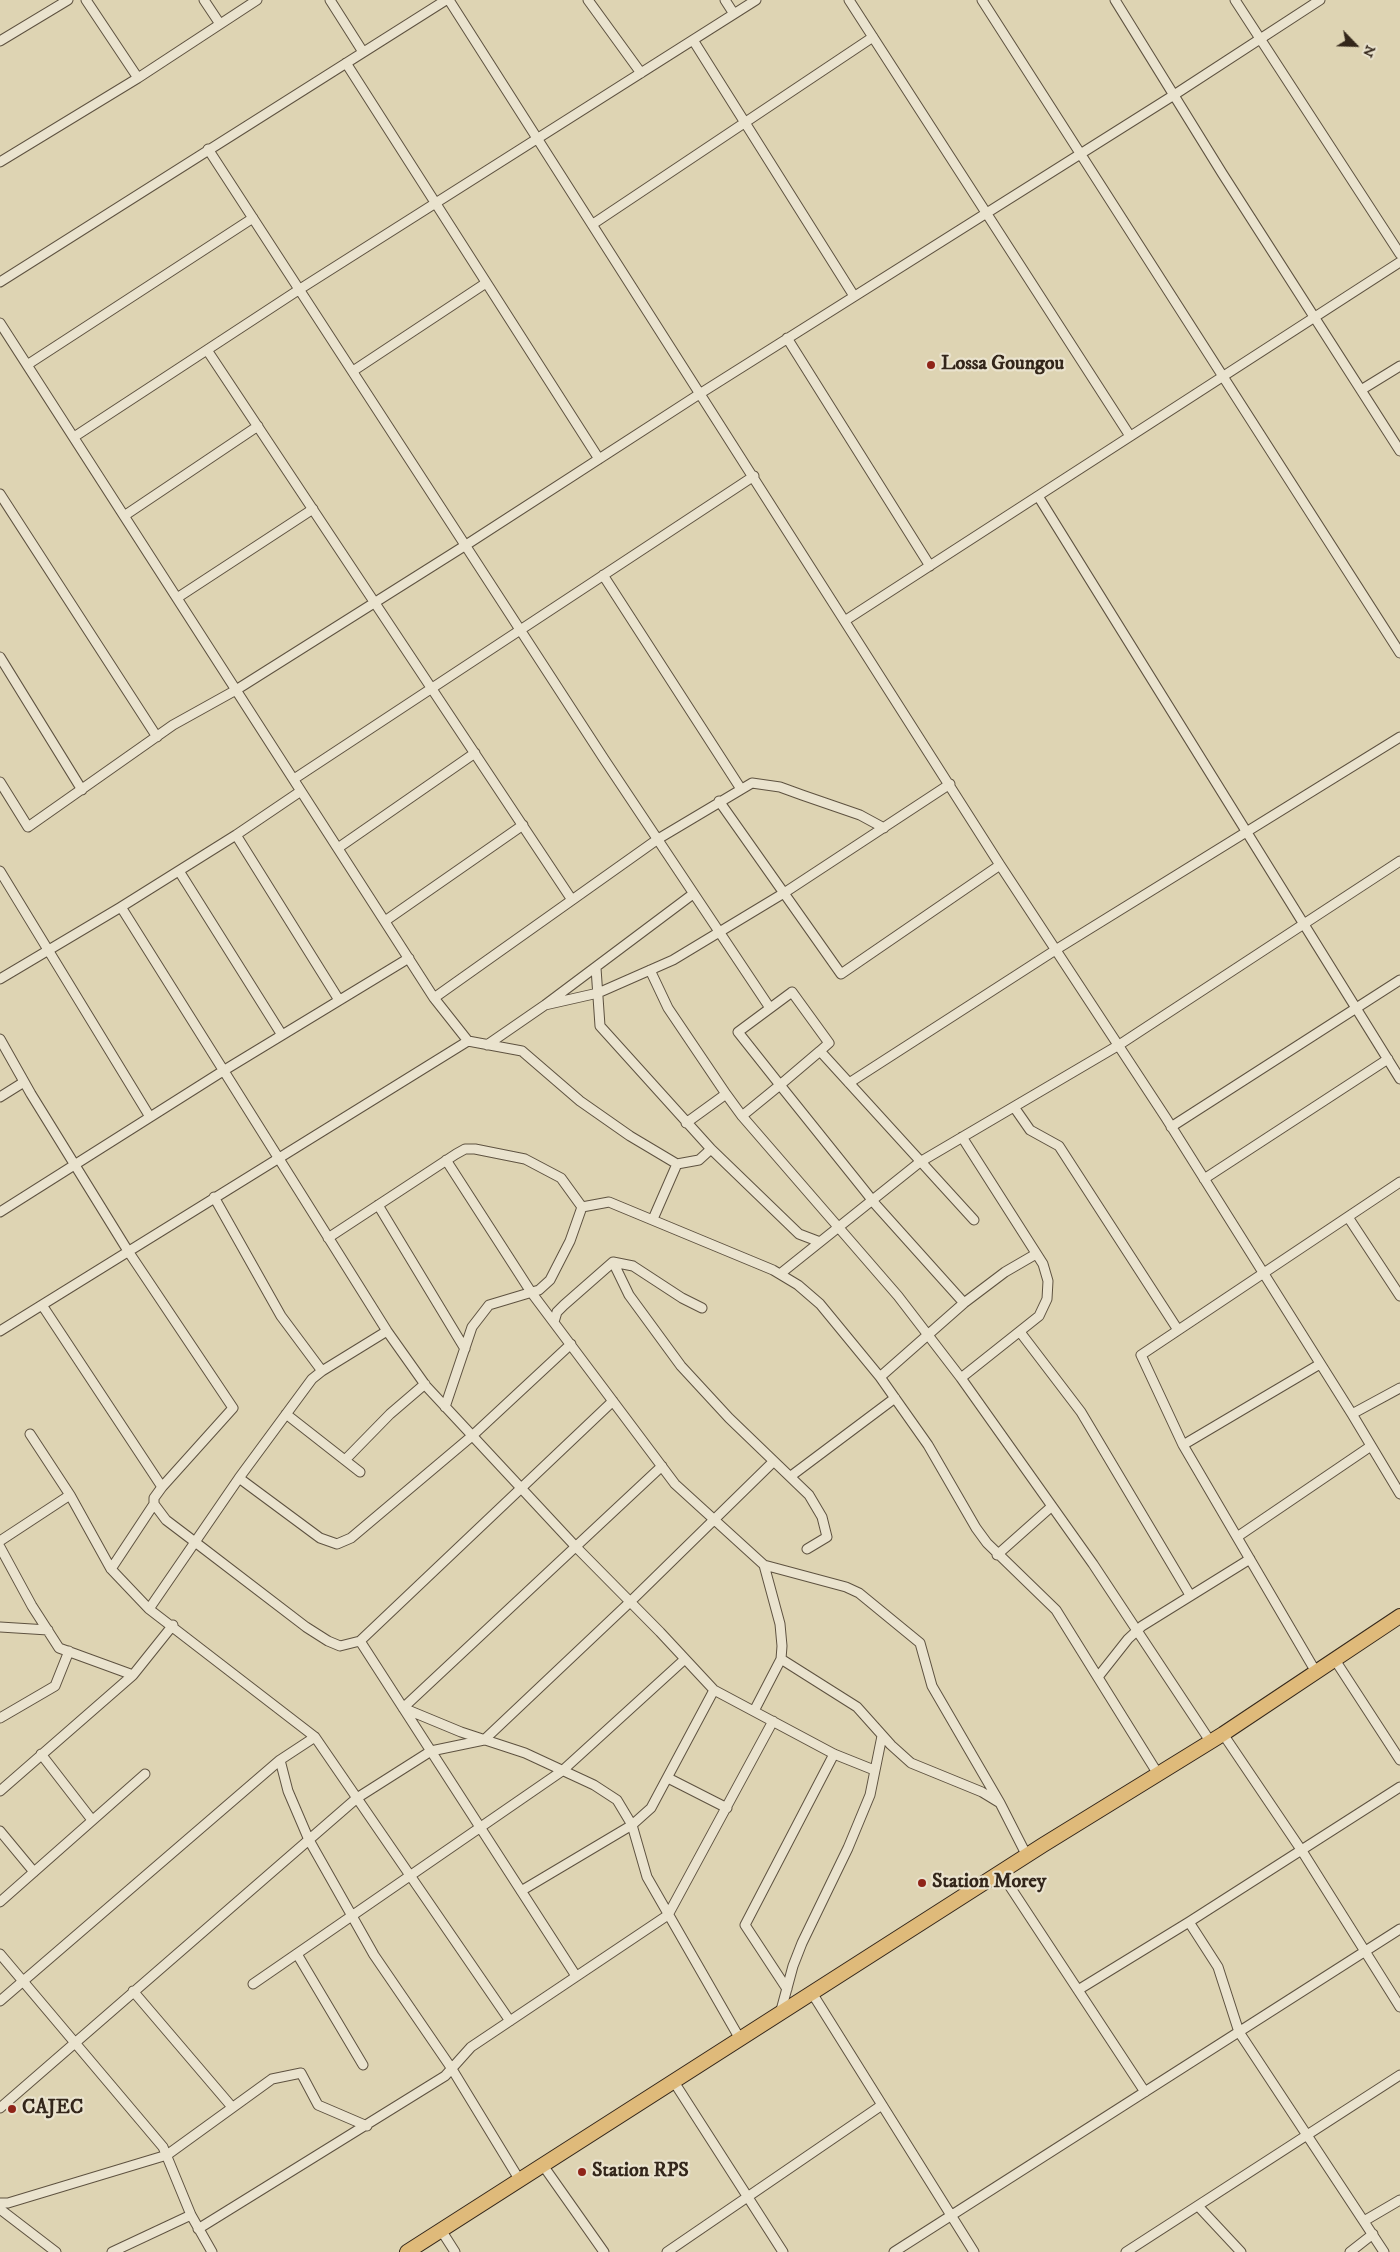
<!DOCTYPE html>
<html>
<head>
<meta charset="utf-8">
<style>
	body { margin:0 }
	#map { position:relative; width:1400px; height:2252px; overflow:hidden; background:#ded4b3; font-family:"IM FELL DW Pica",serif }
	canvas { display:block }
	.north { position:absolute; left:1330px; top:20px; width:50px; height:50px; -webkit-text-stroke:4px #eae3ce; paint-order:stroke; rotate:114deg; font-size:14px; font-weight:700; line-height:20px; text-align:center; color:#33261a }
	.north::after { content:''; display:block; margin:auto; width:18px; height:22px; background:#33261a; clip-path:polygon(50% 0,100% 100%,50% 72%,0 100%) }
</style>
</head>
<body>
<div id="map">
<canvas width="1400" height="2252"></canvas>
<div class="north">N</div>
</div>
<script>
const g = document.querySelector('canvas').getContext('2d');
g.lineJoin = 'round';
function shape(rows) {
  const path = new Path2D();
  for (const r of rows) {
    path.moveTo(r[0], r[1]);
    for (let i = 2; i < r.length; i += 2) path.lineTo(r[i], r[i + 1]);
  }
  return path;
}
function strokePath(path, color, width, dash) {
  g.strokeStyle = color;
  g.lineWidth = width;
  g.lineCap = dash ? 'butt' : 'round';
  g.setLineDash(dash || []);
  g.stroke(path);
}
function write(font, color, halo, rows, align = 'center') {
  g.font = font + ' "IM FELL DW Pica",serif';
  g.lineWidth = 4.5;
  g.setLineDash([]);
  g.textBaseline = 'middle';
  g.strokeStyle = halo;
  g.fillStyle = color;
  for (const [text, x, y, turn = 0] of rows) {
    g.save();
    g.translate(x, y);
    g.rotate((+turn || 0) * Math.PI / 180);
    g.textAlign = isNaN(turn) ? turn : align;
    if (halo) g.strokeText(text, 0, 0);
    g.fillText(text, 0, 0);
    g.restore();
  }
}
const minor = shape([
	[86,0,138,78],
	[204,0,220,24],
	[330,0,363,52],
	[449,0,1000,865,1166,1118,1352,1414,1400,1494],
	[588,0,641,73],
	[725,0,734,14],
	[849,0,1130,436],
	[982,0,1400,653],
	[1115,0,1222,173,1400,451],
	[1235,0,1400,254],
	[693,40,854,296],
	[0,41,68,0],
	[346,63,599,459],
	[208,149,604,759,770,1008],
	[0,162,138,78,257,0],
	[593,224,873,37],
	[0,282,446,0],
	[0,323,434,998,468,1041,522,1051,580,1101,630,1136,677,1164,699,1160,711,1149],
	[787,338,930,566],
	[207,350,572,900],
	[27,365,253,218],
	[353,371,486,283],
	[1361,390,1400,366],
	[74,437,300,289,756,0],
	[0,494,157,737],
	[1038,496,1400,1079],
	[124,516,258,426],
	[603,575,741,789],
	[177,598,313,509],
	[846,620,1400,262],
	[0,657,82,790],
	[294,779,754,476],
	[0,782,28,827,173,725,236,690,466,545,701,393,1174,95,1320,0],
	[719,801,841,974,1000,865],
	[236,835,339,1000],
	[338,848,475,753],
	[0,871,150,1117],
	[179,871,282,1035],
	[121,907,387,1331,426,1386,576,1547,660,1632,714,1690,834,1754,874,1770],
	[385,921,523,825],
	[596,968,600,1026,711,1149,799,1234,820,1242],
	[650,970,668,1008,726,1094,742,1116,898,1296,961,1378,1093,1564,1210,1741],
	[0,979,121,907,236,835,301,791],
	[434,998,658,839,752,783,780,787,802,795,860,815,884,828],
	[545,1005,598,993,673,960,784,893,950,784],
	[0,1039,31,1094,128,1251,233,1408,162,1487,154,1498,154,1504,166,1520,195,1542,306,1627,328,1641,340,1646,360,1641,613,1401],
	[487,1045,545,1005,693,894],
	[820,1051,974,1220],
	[849,1083,1057,949,1400,737],
	[0,1097,24,1082],
	[1014,1107,1030,1130,1059,1146,1178,1330],
	[742,1116,780,1085,820,1051,829,1043,792,992,738,1032,780,1085,865,1191,876,1205,964,1303],
	[686,1123,726,1094],
	[1171,1127,1400,980],
	[446,1160,531,1292,675,1484,764,1565,846,1587,859,1593,920,1643,932,1686,1000,1803],
	[1204,1179,1388,1059],
	[214,1197,281,1316,322,1371],
	[378,1205,465,1349],
	[0,1212,223,1071,409,958],
	[1348,1217,1400,1296],
	[653,1219,677,1164],
	[328,1238,456,1154,465,1149,475,1149,525,1159,561,1178,582,1207,609,1202,773,1270,798,1285,820,1304,880,1377,928,1445,976,1528,987,1543,1056,1610,1158,1774],
	[613,1262,629,1295,681,1366,729,1418,809,1495,822,1517,827,1537,807,1549],
	[613,1262,633,1266,682,1298,702,1308],
	[780,1274,920,1162,1119,1045,1400,861],
	[42,1305,162,1487],
	[554,1322,557,1312,564,1305,613,1262],
	[0,1331,468,1041],
	[1020,1332,1081,1412,1190,1595],
	[880,1377,964,1303,1005,1272,1036,1254],
	[961,1378,1039,1316,1047,1299,1048,1281,1043,1264,962,1137],
	[445,1407,472,1327,489,1305,539,1290,550,1280,570,1241,582,1207],
	[286,1414,360,1472],
	[1352,1414,1400,1388],
	[30,1434,70,1495,111,1569,149,1609,315,1737,510,2021],
	[1183,1445,1320,1364],
	[345,1460,390,1414,425,1384],
	[662,1466,403,1708,461,1732,525,1753,594,1785,617,1800,632,1825,647,1877,740,2039],
	[791,1476,895,1398],
	[239,1478,320,1538,337,1544,351,1538,472,1436,571,1344],
	[1237,1537,1371,1446],
	[0,1541,70,1495],
	[0,1547,32,1606,59,1648,133,1675],
	[997,1555,1051,1507],
	[111,1569,154,1504],
	[149,1609,239,1478,312,1379,322,1371,387,1331],
	[0,1627,48,1630],
	[360,1641,576,1976],
	[781,1659,857,1707,891,1745,911,1763,982,1792,1000,1803,1027,1856],
	[1335,1660,1400,1760],
	[1316,1672,1183,1445,1141,1355,1400,1182],
	[1098,1677,1128,1639,1142,1626,1250,1559],
	[754,1711,781,1659,782,1646,780,1624,764,1565],
	[0,1718,55,1686,69,1651],
	[1223,1734,1302,1851,1400,2007],
	[41,1754,92,1820],
	[280,1760,288,1791,309,1840,352,1916,374,1955,452,2069,519,2179],
	[668,1778,727,1808],
	[0,1791,133,1675,173,1625],
	[0,1831,34,1872],
	[1001,1873,1145,2092],
	[521,1891,632,1825,651,1808,714,1690],
	[0,1902,145,1774],
	[1189,1922,1218,1967,1239,2032,1384,2252],
	[0,1954,163,2147,191,2215,212,2252],
	[297,1954,363,2065],
	[253,1984,562,1771,685,1659],
	[787,1989,745,1925,834,1754],
	[1078,1990,1189,1922,1400,1787],
	[133,1991,232,2107],
	[812,1993,974,2252],
	[0,2001,280,1760,315,1737],
	[780,2014,793,1966,802,1943,848,1848,870,1795,882,1736],
	[674,2082,783,2252],
	[0,2108,357,1798,431,1751,484,1740,630,1602,773,1462],
	[542,2164,604,2252],
	[0,2203,8,2203,167,2155,272,2079,301,2073,318,2105,367,2126],
	[1198,2206,1241,2252],
	[0,2209,56,2252],
	[1364,2221,1400,2200],
	[198,2229,445,2076,471,2047,668,1915,773,1721],
	[441,2230,455,2252],
	[112,2252,191,2215],
	[667,2252,882,2105],
	[894,2252,1400,1929],
	[1126,2252,1400,2075],
	[1350,2252,1373,2234]
]);
const primary = shape([
	[407,2252,1043,1845,1223,1734,1400,1616]
]);
const markers = [
	[931,365,5,"#8f2418"],
	[922,1883,5,"#8f2418"],
	[12,2109,5,"#8f2418"],
	[582,2172,5,"#8f2418"]
];
const poiNames = [
	["Lossa Goungou",941,365],
	["Station Morey",932,1883],
	["CAJEC",22,2109],
	["Station RPS",592,2172]
];
strokePath(minor, '#5e5240', 11);
strokePath(primary, '#33261a', 16);
strokePath(minor, '#eae3ce', 9);
strokePath(primary, '#dfba7a', 14);
for (const [x, y, r, color] of markers) {
  const dot = new Path2D();
  dot.arc(x, y, r, 0, 2 * Math.PI);
  g.fillStyle = color;
  g.fill(dot);
  strokePath(dot, '#eae3ce', 2);
}
write('bold 20px', '#33261a', '#eae3ce', poiNames, 'left');
</script>
</body>
</html>
